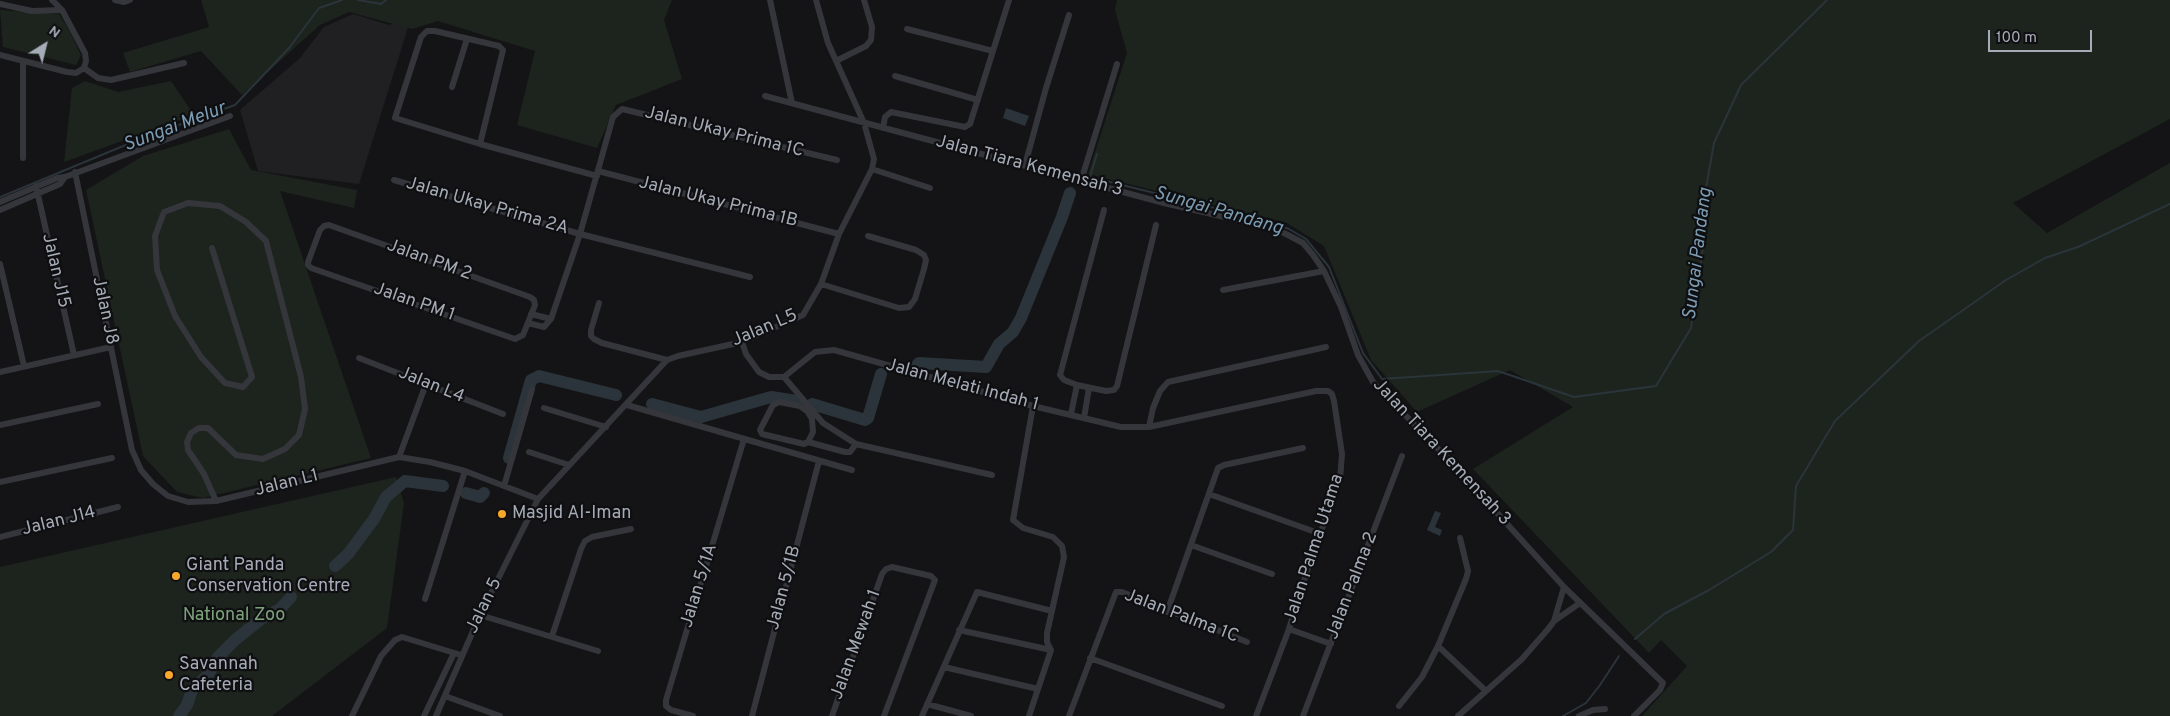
<!DOCTYPE html>
<html>
<head>
<meta charset="utf-8">
<style>
	body { margin:0 }
	#map { position:relative; width:2170px; height:716px; overflow:hidden; background:#141416; font-family:Overpass,sans-serif }
	canvas { display:block }
	.north { position:absolute; left:20px; top:20px; width:50px; height:50px; -webkit-text-stroke:4px #0f0f11; paint-order:stroke; rotate:36deg; font-size:14px; font-weight:700; line-height:20px; text-align:center; color:#a5acb7 }
	.north::after { content:''; display:block; margin:auto; width:18px; height:22px; background:#a5acb7; clip-path:polygon(50% 0,100% 100%,50% 72%,0 100%) }
	.scale { position:absolute; left:1988px; top:30px; width:104px; height:22px; box-sizing:border-box; border:2px solid #a5acb7; border-top:0; padding-left:6px; font-size:15px; line-height:18px; white-space:nowrap; color:#a5acb7; -webkit-text-stroke:4px #0f0f11; paint-order:stroke }
</style>
</head>
<body>
<div id="map">
<canvas width="2170" height="716"></canvas>
<div class="north">N</div>
<div class="scale">100 m</div>
</div>
<script>
const g = document.querySelector('canvas').getContext('2d');
g.lineJoin = 'round';
function paint(path, color) {
  g.fillStyle = color;
  g.fill(path, 'evenodd');
}
function shape(rows) {
  const path = new Path2D();
  for (const r of rows) {
    path.moveTo(r[0], r[1]);
    for (let i = 2; i < r.length; i += 2) path.lineTo(r[i], r[i + 1]);
  }
  return path;
}
function strokePath(path, color, width, dash) {
  g.strokeStyle = color;
  g.lineWidth = width;
  g.lineCap = dash ? 'butt' : 'round';
  g.setLineDash(dash || []);
  g.stroke(path);
}
function write(font, color, halo, rows, align = 'center') {
  g.font = font + ' Overpass,sans-serif';
  g.lineWidth = 4.5;
  g.setLineDash([]);
  g.textBaseline = 'middle';
  g.strokeStyle = halo;
  g.fillStyle = color;
  for (const [text, x, y, turn = 0] of rows) {
    g.save();
    g.translate(x, y);
    g.rotate((+turn || 0) * Math.PI / 180);
    g.textAlign = isNaN(turn) ? turn : align;
    if (halo) g.strokeText(text, 0, 0);
    g.fillText(text, 0, 0);
    g.restore();
  }
}
const built = shape([
	[353,14,389,25,411,18,359,184,258,171,240,110,300,58,324,27]
]);
const green = shape([
	[201,0,672,0,664,20,682,79,616,105,597,148,517,125,535,51,438,21,412,29,349,12,320,25,242,95,201,51,130,72,123,53,209,27],
	[1117,0,2170,0,2170,119,2013,203,2047,233,2170,163,2170,716,1642,716,1687,666,1661,640,1649,653,1473,469,1573,407,1510,370,1417,412,1371,360,1324,246,1287,223,1088,174,1127,53,1115,10],
	[0,10,59,14,70,32,81,55,76,65,3,47],
	[85,81,118,92,171,81,194,115,64,162,72,88],
	[229,129,251,170,357,190,354,208,280,191,371,458,203,498,177,492,143,456,86,190,143,156],
	[396,477,404,503,387,628,272,716,0,716,0,567]
]);
const water = shape([
	[1006,108,1029,116,1025,126,1003,118],
	[1435,511,1441,513,1435,527,1442,530,1440,536,1427,530]
]);
const stream = shape([
	[358,0,381,4,386,0],
	[1097,154,1090,177,1267,221,1289,229,1306,239,1329,267,1363,353,1382,379,1498,371,1574,397,1656,386,1691,328,1706,227,1701,216,1714,143,1741,85,1827,0],
	[0,197,145,137,235,105,289,48,319,8,342,0],
	[1635,639,1664,614,1709,590,1771,552,1793,530,1796,486,1835,421,1919,341,2006,280,2045,258,2078,247,2170,204],
	[1563,716,1586,703,1600,685,1619,656]
]);
const river = shape([
	[913,370,919,363,986,367,999,344,1013,332,1021,318,1062,217,1070,193],
	[652,404,701,417,771,397,797,401],
	[812,404,865,420,868,418,881,374],
	[509,458,531,380,539,376,616,395],
	[466,493,480,497,484,493],
	[335,566,348,554,374,519,386,497,405,481,443,486],
	[179,716,187,705,192,690,208,675,218,657,235,640,261,619,280,609,291,597]
]);
const minor = shape([
	[52,0,62,10,85,53,86,61,84,68],
	[115,0,124,2,130,0],
	[770,0,792,103],
	[0,4,32,11,62,10],
	[907,29,993,51],
	[0,55,67,72,76,73,84,68],
	[23,61,23,158],
	[836,61,866,46,871,40,872,27,864,0],
	[84,68,98,78,111,80,184,63],
	[895,76,978,100],
	[452,87,467,39],
	[765,96,1164,203,1268,227,1286,234,1303,243,1313,255,1324,271,1341,307,1358,355,1373,382,1452,463,1564,587,1663,683,1660,690,1634,716],
	[883,128,885,117,891,112,965,127,970,124,1009,0],
	[480,144,503,50,499,46,435,31,427,31,421,37,395,118,480,144,597,176],
	[1025,165,1046,88,1069,15],
	[872,169,930,188],
	[598,171,839,234],
	[75,172,132,450,141,470,153,484,168,496,188,502,216,501,399,457,430,462,465,471,538,499],
	[394,180,580,234,750,277],
	[1081,181,1117,64],
	[36,186,74,355],
	[0,202,57,178,65,177,230,116],
	[0,210,60,184,65,177],
	[1104,210,1060,375,1064,380,1077,385,1106,391,1114,390,1117,386,1156,225],
	[329,225,530,297,534,300,535,305,523,335,515,339,311,268,308,265,308,262,320,230,324,226,329,225],
	[212,248,252,377,243,387,225,383,201,357,175,316,157,270,155,236,164,212,188,203,220,206,246,222,266,241,301,377,305,409,299,435,285,449,263,459,236,455,208,428,199,428,191,433,187,442,188,450,204,474,216,501],
	[0,264,24,366],
	[821,284,899,308,909,307,915,299,924,269,926,260,924,255,916,250,868,236],
	[1223,290,1324,271],
	[599,303,591,330,591,336,594,339,602,343,667,360],
	[531,314,551,319],
	[528,323,544,327,551,319,580,234,613,117,622,109,837,160],
	[742,342,746,354,759,372,769,377,784,377],
	[359,358,503,414],
	[0,372,111,347],
	[784,377,815,352,834,350,1033,406,1121,427,1149,427,1316,391,1328,391,1332,394,1334,401,1342,454,1340,480,1310,561,1289,629,1256,716],
	[784,377,823,423,856,444,992,475],
	[627,405,852,470],
	[544,408,606,427],
	[1071,414,1077,385],
	[1084,418,1089,388],
	[0,425,98,404],
	[1149,427,1153,408,1160,391,1168,382,1326,347],
	[808,442,813,432,812,419,807,411,800,406,779,402,773,405,760,430,762,434,804,444,808,442,845,452,850,452,856,444],
	[529,452,569,465],
	[399,457,426,384],
	[0,482,112,458],
	[504,486,532,389],
	[1209,494,1321,534],
	[0,537,118,507],
	[1191,545,1272,574],
	[425,599,465,471],
	[1167,612,1218,468,1224,465,1303,448],
	[480,615,598,651],
	[1554,621,1580,603],
	[1289,629,1331,644],
	[959,630,1051,650],
	[552,636,581,549,585,541,592,537,631,529],
	[1438,646,1486,691],
	[1090,658,1222,706],
	[944,667,1038,689],
	[445,696,500,716],
	[927,704,971,716],
	[1399,706,1422,677,1438,646,1466,579,1468,571,1460,538],
	[352,716,381,656,395,640,402,637,461,655],
	[424,716,454,653],
	[436,716,480,615,538,499,667,360,678,356,742,342,803,315,821,284,839,234,872,169,874,159,864,123,828,43,816,0],
	[693,716,671,710,666,706,666,700,744,439],
	[752,716,819,461],
	[832,716,882,574,886,569,892,567,931,576,935,580,884,716],
	[922,716,977,592,1052,611],
	[1029,716,1051,650,1047,642,1047,633,1064,557,1062,546,1053,537,1023,528,1013,520,1033,406],
	[1069,716,1116,592,1122,592,1247,642],
	[1303,716,1402,456],
	[1458,716,1522,659,1549,628,1554,621,1564,587],
	[1579,716,1593,710,1605,709]
]);
const markers = [
	[502,514,5,"#f7a82b"],
	[176,576,5,"#f7a82b"],
	[169,675,5,"#f7a82b"]
];
const streetNames = [
	["Jalan Ukay Prima 1C",724,133,14],
	["Jalan Tiara Kemensah 3",1029,167,15],
	["Jalan Ukay Prima 1B",718,203,14],
	["Jalan Ukay Prima 2A",487,207,16],
	["Jalan PM 2",429,261,20],
	["Jalan J15",55,271,77],
	["Jalan PM 1",414,303,19],
	["Jalan J8",104,311,78],
	["Jalan L5",765,329,-23],
	["Jalan L4",431,386,22],
	["Jalan Melati Indah 1",962,386,15],
	["Jalan Tiara Kemensah 3",1441,453,47],
	["Jalan L1",287,484,-14],
	["Jalan J14",59,522,-14],
	["Jalan Palma Utama",1315,549,-72],
	["Jalan 5/1A",700,586,-73],
	["Jalan Palma 2",1353,586,-69],
	["Jalan 5/1B",785,588,-75],
	["Jalan 5",485,606,-64],
	["Jalan Palma 1C",1181,617,21],
	["Jalan Mewah 1",857,645,-70]
];
const poiNames = [
	["Masjid Al-Iman",512,514],
	["Giant Panda",186,566],
	["Conservation Centre",186,587],
	["Savannah",179,665],
	["Cafeteria",179,686]
];
const parkNames = [
	["National Zoo",234,616]
];
const waterNames = [
	["Sungai Melur",175,128,-21],
	["Sungai Pandang",1218,212,16],
	["Sungai Pandang",1699,254,-83]
];
paint(built, '#202023');
paint(green, '#1c241d');
paint(water, '#2a343a');
strokePath(stream, '#2a343a', 2);
strokePath(river, '#2a343a', 12);
strokePath(minor, '#35363b', 6);
for (const [x, y, r, color] of markers) {
  const dot = new Path2D();
  dot.arc(x, y, r, 0, 2 * Math.PI);
  g.fillStyle = color;
  g.fill(dot);
  strokePath(dot, '#0f0f11', 2);
}
write('18px', '#a5acb7', '#0f0f11', streetNames);
write('18px', '#a5acb7', '#0f0f11', poiNames, 'left');
write('18px', '#7ca27c', '#0f0f11', parkNames);
write('italic 19px', '#7b9cb3', '#0f0f11', waterNames);
</script>
</body>
</html>
